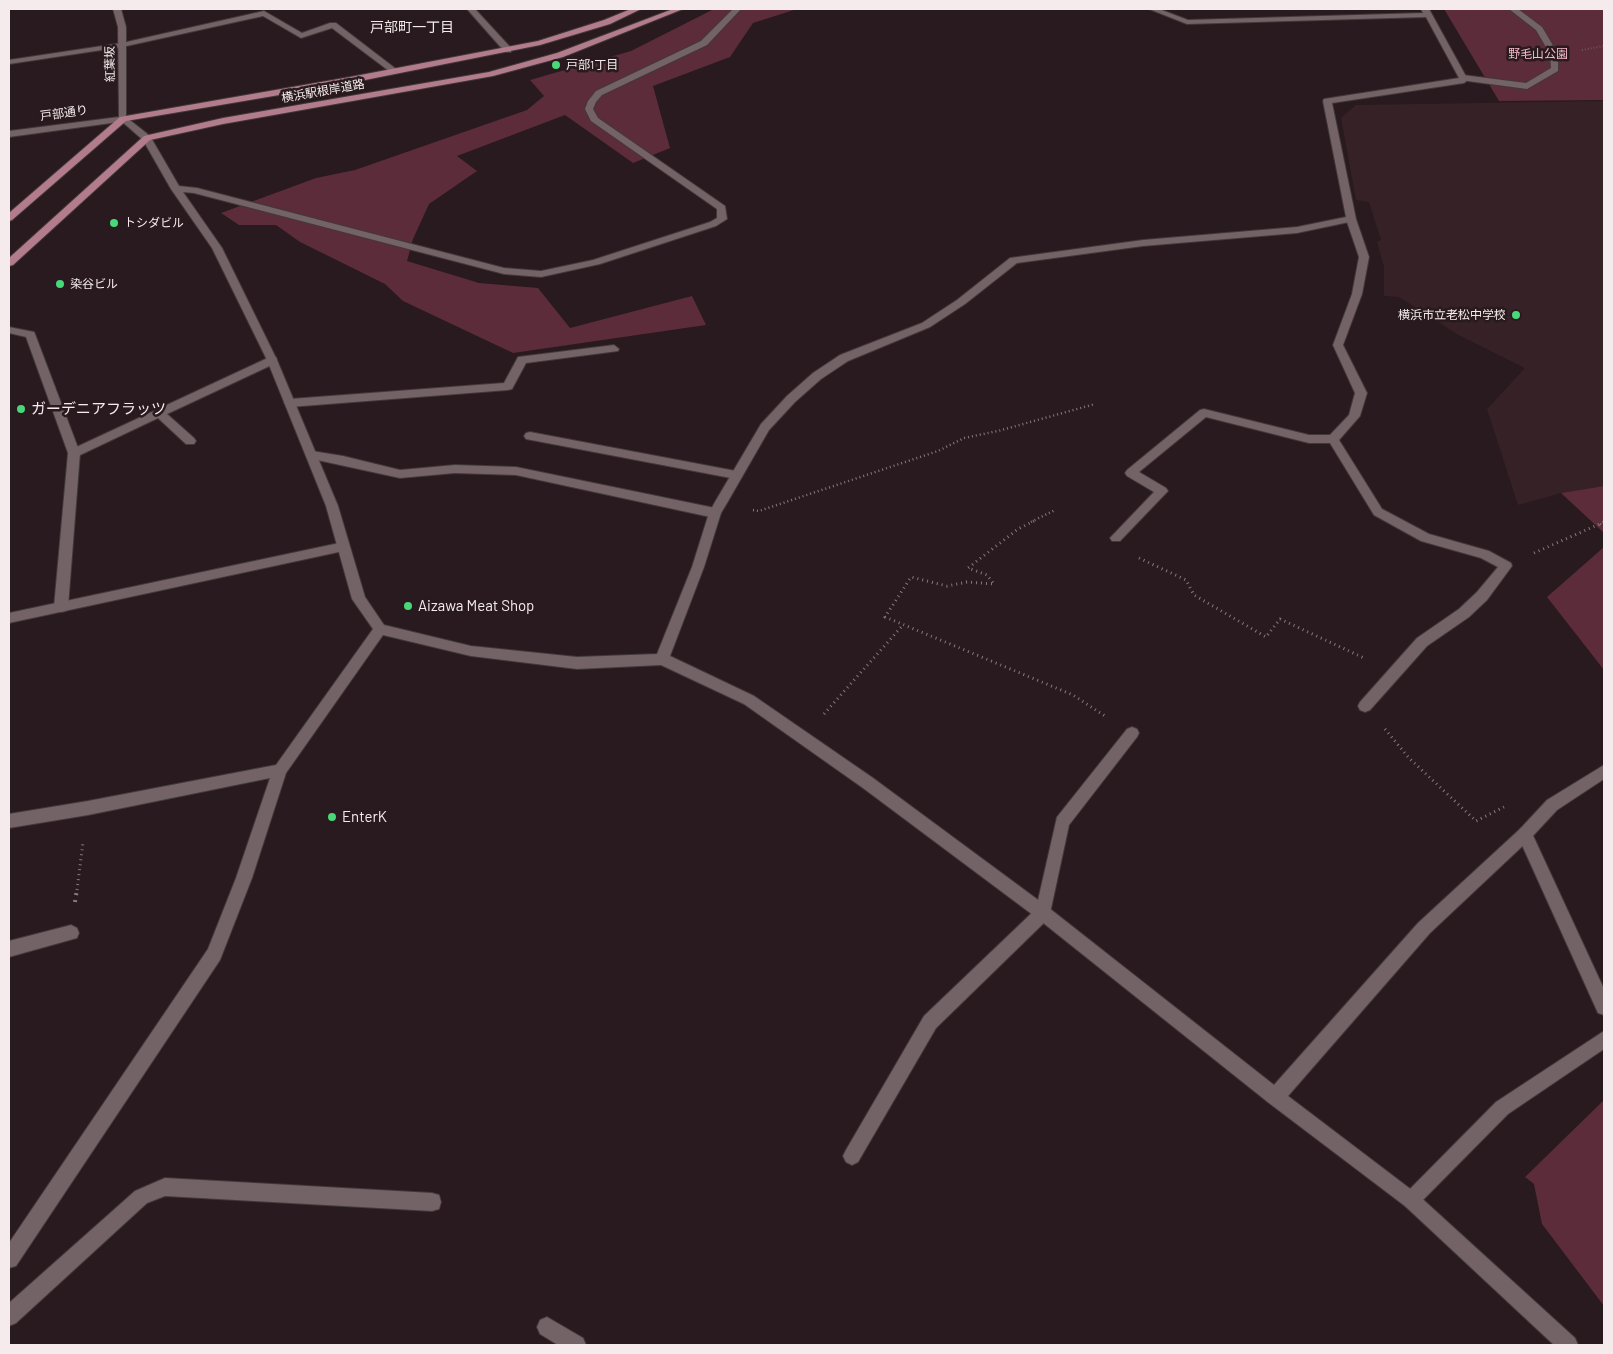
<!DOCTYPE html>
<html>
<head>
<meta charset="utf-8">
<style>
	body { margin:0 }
	#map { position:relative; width:1613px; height:1354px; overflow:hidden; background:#281a1e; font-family:Barlow,sans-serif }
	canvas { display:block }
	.frame { position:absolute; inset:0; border:10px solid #f5ebed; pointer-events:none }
</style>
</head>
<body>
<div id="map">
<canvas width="1613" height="1354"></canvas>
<div class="frame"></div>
</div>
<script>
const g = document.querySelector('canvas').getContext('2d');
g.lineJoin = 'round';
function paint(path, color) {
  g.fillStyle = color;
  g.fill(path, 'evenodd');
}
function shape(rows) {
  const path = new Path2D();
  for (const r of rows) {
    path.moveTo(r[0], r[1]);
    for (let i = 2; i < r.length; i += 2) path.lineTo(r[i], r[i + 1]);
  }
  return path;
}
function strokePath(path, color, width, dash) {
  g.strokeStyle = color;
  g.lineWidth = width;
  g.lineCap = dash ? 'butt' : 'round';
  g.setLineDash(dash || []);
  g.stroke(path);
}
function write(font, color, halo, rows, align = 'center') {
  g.font = font + ' Barlow,"Noto Sans JP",sans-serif';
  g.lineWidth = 5;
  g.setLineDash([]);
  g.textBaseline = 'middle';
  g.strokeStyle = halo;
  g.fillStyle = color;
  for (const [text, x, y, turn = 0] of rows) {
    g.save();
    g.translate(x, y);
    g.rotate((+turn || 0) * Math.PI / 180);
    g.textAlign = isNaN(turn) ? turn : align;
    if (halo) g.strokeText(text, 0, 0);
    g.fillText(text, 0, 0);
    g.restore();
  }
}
const built = shape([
	[1604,101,1604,486,1561,493,1518,505,1487,409,1525,368,1457,334,1399,297,1384,296,1384,267,1377,242,1381,240,1369,202,1356,200,1341,118,1356,105]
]);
const green = shape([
	[714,9,797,9,753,23,730,57,653,86,670,148,633,163,565,115,457,156,477,171,429,204,413,239,407,261,479,283,538,288,570,328,692,296,706,325,513,353,403,301,385,284,300,242,276,225,239,225,221,213,316,178,355,170,527,110,544,96,530,80,631,51],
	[1444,9,1604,9,1604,100,1499,101],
	[1604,486,1604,533,1561,493],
	[1604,547,1604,670,1547,597],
	[1604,1100,1604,1306,1542,1224,1534,1184,1525,1177]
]);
const pathFar3 = shape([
	[1582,50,1604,46]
]);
const pathFar2 = shape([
	[753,510,759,511,938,451,964,438,998,431,1095,404],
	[1031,522,1055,510]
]);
const pathFar1 = shape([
	[1034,521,1018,529,968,568,987,575,994,584,967,582,947,586,911,577,885,617,1073,695,1105,716],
	[1600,524,1604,527],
	[1534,553,1604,522],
	[1139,558,1186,580,1194,595,1266,637,1280,619,1364,658],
	[824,714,903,625],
	[1385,729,1409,758,1476,821,1504,807],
	[77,890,83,842]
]);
const path = shape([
	[75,902,77,889]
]);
const service = shape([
	[264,11,302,33,330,23,336,23,400,72,393,74,332,28,301,38,263,16,122,47,9,64,9,60,122,43,264,11],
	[1351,216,1356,219,1369,257,1362,294,1343,345,1367,393,1360,416,1339,440,1382,509,1429,534,1489,551,1511,563,1512,566,1487,600,1469,617,1427,646,1370,710,1365,712,1360,710,1358,706,1360,702,1417,638,1459,609,1477,592,1498,567,1481,558,1421,541,1374,515,1330,443,1309,443,1206,417,1139,472,1166,488,1168,491,1120,541,1112,541,1110,538,1154,492,1127,476,1125,473,1127,470,1200,410,1204,409,1309,435,1330,435,1349,415,1355,393,1333,345,1352,294,1359,257,1346,219,1351,216],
	[614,345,619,349,618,351,526,363,512,389,508,390,290,407,284,403,290,399,504,383,518,357,614,345],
	[272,356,276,357,277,360,276,363,167,414,194,438,196,441,194,444,186,444,158,418,78,456,70,456,68,453,70,450,272,356],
	[530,432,736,471,742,475,736,479,526,439,524,436,526,433,530,432],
	[312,451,343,456,400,470,455,465,516,467,715,508,719,510,721,513,719,516,715,518,516,475,455,473,400,478,308,458,306,455,308,452,312,451],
	[344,542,348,544,350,547,348,550,9,623,9,613,344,542],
	[1132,727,1137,729,1139,733,1137,737,1069,825,1049,918,936,1028,858,1162,852,1165,846,1162,843,1156,846,1150,924,1016,1036,909,1057,817,1127,729,1132,727],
	[1525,827,1530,829,1604,989,1604,1015,1598,1013,1517,834,1520,829,1525,827],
	[71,925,77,928,79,933,77,938,9,957,9,941,71,925],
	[1604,1031,1604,1049,1508,1114,1417,1206,1411,1209,1405,1206,1402,1200,1405,1194,1496,1102,1604,1031],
	[165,1178,432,1193,439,1195,441,1202,439,1209,432,1211,165,1196,147,1203,16,1323,9,1326,9,1303,135,1191,165,1178]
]);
const pedestrian = shape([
	[1509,9,1518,9,1542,27,1558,54,1558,71,1527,89,1460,80,1459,78,1463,75,1526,83,1551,68,1550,54,1536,30,1509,9]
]);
const minor = shape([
	[467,9,475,9,511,48,511,52,505,52,467,9],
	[733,9,741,9,707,45,602,95,596,102,593,109,598,118,725,206,727,219,716,226,600,264,541,277,504,274,194,193,183,192,222,248,277,360,338,506,365,597,384,625,471,646,577,657,657,654,692,567,709,513,715,502,761,424,787,396,813,373,840,355,922,323,957,300,1010,258,1143,240,1297,227,1346,217,1323,101,1324,99,1459,78,1426,17,1187,24,1149,9,1159,9,1188,20,1423,13,1421,9,1429,9,1468,80,1464,83,1332,103,1356,219,1354,221,1297,233,1143,246,1017,263,965,304,930,327,848,361,821,379,795,402,769,430,727,503,721,513,704,567,670,656,754,696,873,778,1049,908,1274,1085,1418,923,1520,829,1547,800,1604,765,1604,779,1557,810,1530,839,1430,933,1288,1096,1417,1194,1575,1338,1578,1345,1554,1345,1405,1206,1269,1103,1037,918,863,788,744,704,661,665,577,669,471,656,383,635,286,773,252,878,220,960,16,1266,9,1268,9,1243,208,949,236,878,270,778,88,815,9,828,9,814,88,801,276,765,373,629,352,599,326,506,267,360,212,248,171,189,143,140,119,119,123,116,126,117,150,136,179,186,197,188,504,268,541,271,593,260,710,222,717,218,717,209,591,121,585,109,588,101,596,91,701,41,733,9],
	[9,327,34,332,35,334,80,453,68,607,66,611,61,612,56,611,54,607,68,453,26,337,9,333,9,327],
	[547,1317,583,1338,586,1345,558,1345,540,1334,537,1327,540,1320,547,1317]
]);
const tertiary = shape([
	[113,9,121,9,126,27,126,121,9,137,9,131,119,117,118,27,113,9]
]);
const primary = shape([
	[631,9,641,9,610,24,540,45,350,83,126,121,12,220,9,221,9,213,120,117,350,77,538,41,604,20,631,9],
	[673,9,683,9,563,57,493,76,223,124,150,140,13,265,9,266,9,258,144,136,223,118,489,72,557,53,673,9]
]);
const markers = [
	[556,65,5,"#48d779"],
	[114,223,5,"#48d779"],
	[60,284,5,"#48d779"],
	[1516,315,5,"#48d779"],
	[21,409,5,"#48d779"],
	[408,606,5,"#48d779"],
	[332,817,5,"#48d779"]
];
const farParknames = [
	["野毛山公園",1538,54]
];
const farStreetnames = [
	["紅葉坂",110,64,-91],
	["横浜駅根岸道路",323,91,-10],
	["戸部通り",64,113,-8]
];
const farPoinames = [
	["戸部1丁目",566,65],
	["トシダビル",124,223],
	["染谷ビル",70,284],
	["横浜市立老松中学校",1506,315,"right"]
];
const farNeighbourhoodnames = [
	["戸部町一丁目",412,27]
];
const poiNames = [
	["ガーデニアフラッツ",31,409],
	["Aizawa Meat Shop",418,606],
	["EnterK",342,817]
];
paint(built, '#362127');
paint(green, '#5c2c3b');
strokePath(service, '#42383a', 2);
strokePath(pedestrian, '#42383a', 2);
strokePath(minor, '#42383a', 2);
strokePath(tertiary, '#42383a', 2);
strokePath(primary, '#42383a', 2);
strokePath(pathFar3, '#867a7d', 2, [0.5, 2.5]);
strokePath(pathFar2, '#867a7d', 2.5, [1, 3]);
strokePath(pathFar1, '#867a7d', 3, [1, 4]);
strokePath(path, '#867a7d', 4, [2, 5]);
paint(service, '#736266');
paint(pedestrian, '#736266');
paint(minor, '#736266');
paint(tertiary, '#736266');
paint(primary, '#b37c8c');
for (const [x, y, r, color] of markers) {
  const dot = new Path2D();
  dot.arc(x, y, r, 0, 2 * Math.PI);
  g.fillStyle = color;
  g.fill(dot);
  strokePath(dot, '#281a1e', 2);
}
write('12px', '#f8bdcc', '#281a1e', farParknames);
write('12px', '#f5ebed', '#281a1e', farStreetnames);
write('12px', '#f5ebed', '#281a1e', farPoinames, 'left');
write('14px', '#f5ebed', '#281a1e', farNeighbourhoodnames);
write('15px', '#f5ebed', '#281a1e', poiNames, 'left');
</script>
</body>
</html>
